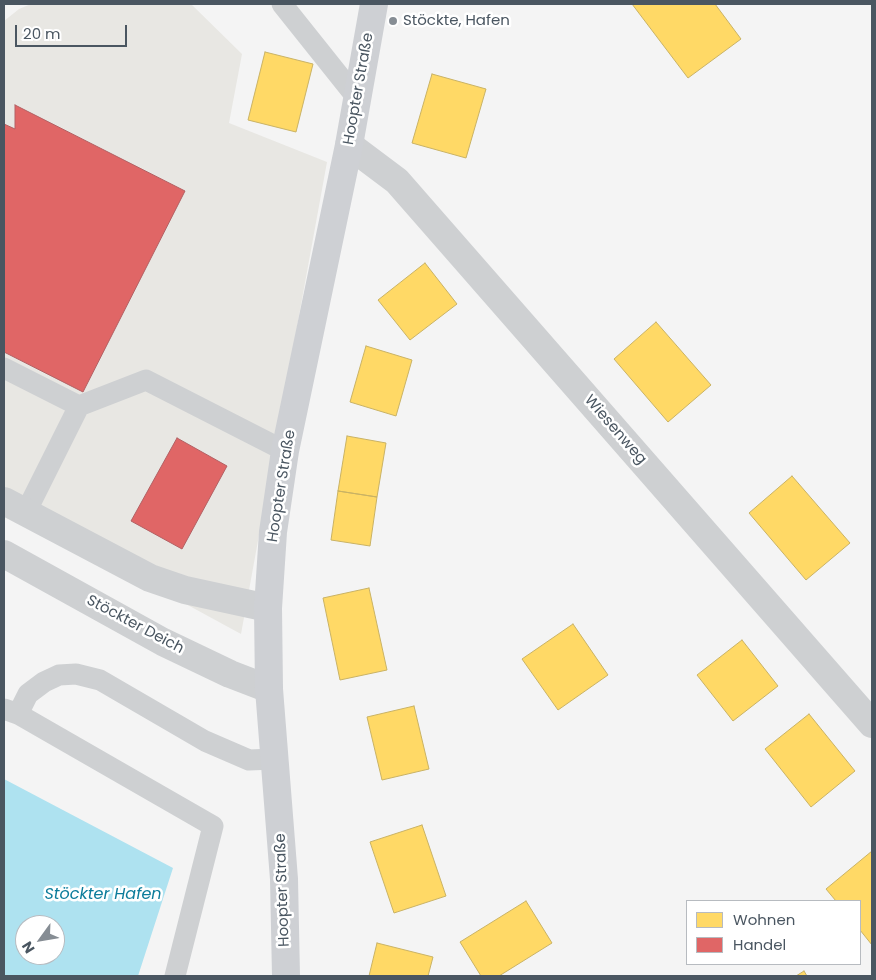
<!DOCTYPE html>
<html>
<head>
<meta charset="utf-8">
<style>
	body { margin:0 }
	#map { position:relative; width:876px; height:980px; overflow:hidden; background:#f4f4f4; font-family:Poppins,sans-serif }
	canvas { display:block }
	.frame { position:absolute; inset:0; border:5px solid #4a5661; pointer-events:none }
	.legend { position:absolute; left:686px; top:900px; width:175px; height:65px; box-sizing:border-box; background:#fff; border:1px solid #b7bbc0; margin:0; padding:6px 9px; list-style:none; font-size:15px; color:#4a5661 }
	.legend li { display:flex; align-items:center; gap:10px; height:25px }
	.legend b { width:25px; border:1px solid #b7bbc0 }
	.north { position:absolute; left:15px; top:915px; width:50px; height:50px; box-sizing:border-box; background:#fff; border:1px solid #b7bbc0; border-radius:50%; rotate:238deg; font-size:14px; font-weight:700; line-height:20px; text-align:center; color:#4a5661 }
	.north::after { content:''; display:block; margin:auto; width:18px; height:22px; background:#868d94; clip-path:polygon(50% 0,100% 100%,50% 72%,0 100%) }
	.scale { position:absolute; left:15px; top:25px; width:112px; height:22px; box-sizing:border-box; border:2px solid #4a5661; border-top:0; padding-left:6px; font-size:15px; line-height:18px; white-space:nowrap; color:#4a5661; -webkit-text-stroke:4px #fff; paint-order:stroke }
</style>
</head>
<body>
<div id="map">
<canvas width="876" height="980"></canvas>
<div class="frame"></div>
<ul class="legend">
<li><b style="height:14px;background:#ffd966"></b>Wohnen</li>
<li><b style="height:14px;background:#e06666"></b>Handel</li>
</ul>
<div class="north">N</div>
<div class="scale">20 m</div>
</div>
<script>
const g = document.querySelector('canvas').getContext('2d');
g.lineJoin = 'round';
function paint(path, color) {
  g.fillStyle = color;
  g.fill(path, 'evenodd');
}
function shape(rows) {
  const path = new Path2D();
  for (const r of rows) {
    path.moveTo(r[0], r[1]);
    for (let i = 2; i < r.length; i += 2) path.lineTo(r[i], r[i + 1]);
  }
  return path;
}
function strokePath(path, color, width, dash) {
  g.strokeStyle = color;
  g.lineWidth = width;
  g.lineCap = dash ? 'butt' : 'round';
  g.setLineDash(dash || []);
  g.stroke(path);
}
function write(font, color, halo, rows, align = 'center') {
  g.font = font + ' Poppins,sans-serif';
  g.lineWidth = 5;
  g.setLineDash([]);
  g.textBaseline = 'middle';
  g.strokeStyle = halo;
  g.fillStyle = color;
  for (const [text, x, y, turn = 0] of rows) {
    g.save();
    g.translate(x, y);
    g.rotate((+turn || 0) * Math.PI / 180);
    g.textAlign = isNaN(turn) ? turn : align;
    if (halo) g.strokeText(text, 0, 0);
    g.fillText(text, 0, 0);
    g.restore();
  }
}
const commercial = shape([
	[31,4,191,4,242,54,229,123,327,162,241,634,184,603,4,510,4,21,19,9]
]);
const water = shape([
	[4,779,173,868,138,976,4,976],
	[25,925,55,925,55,955,25,955]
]);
const homes = shape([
	[632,4,715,4,741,39,688,78,632,4],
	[265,52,313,64,296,132,248,120,265,52],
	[432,74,486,89,466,158,412,143,432,74],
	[425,263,457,304,410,340,378,300,425,263],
	[656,322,711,385,668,422,614,359,656,322],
	[366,346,412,360,396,416,350,402,366,346],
	[347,436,386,443,377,497,338,491,347,436],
	[792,476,850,543,806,580,749,513,792,476],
	[338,491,377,497,370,546,331,540,338,491],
	[369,588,387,670,340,680,323,598,369,588],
	[573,624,608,675,558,710,522,659,573,624],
	[742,640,778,686,733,721,697,675,742,640],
	[414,706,429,769,382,780,367,717,414,706],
	[809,714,855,771,811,807,765,749,809,714],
	[422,825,446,896,394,913,370,842,422,825],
	[872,851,872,945,860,930,860,901,836,901,826,889,872,851],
	[526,901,552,943,499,976,481,976,460,942,526,901],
	[377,943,433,957,428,976,369,976,377,943],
	[804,971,807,976,796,976,804,971]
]);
const shops = shape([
	[15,105,185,191,83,392,4,352,4,124,15,129,15,105],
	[177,438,227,466,182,549,131,521,177,438]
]);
const lane = shape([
	[282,4,357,98],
	[4,368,79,406,26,512],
	[79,406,146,380,285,451],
	[4,709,18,714,213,826,175,976],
	[18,714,28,694,44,682,59,675,76,674,100,680,205,741,249,760,274,759]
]);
const street = shape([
	[349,145,397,181,872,724],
	[4,501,150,578,185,590,268,608],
	[4,554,163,642,230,674,269,689]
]);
const secondary = shape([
	[286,976,284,879,269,689,268,608,273,532,285,451,349,145,374,4]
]);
const markers = [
	[393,21,5,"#868d94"]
];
const poiNames = [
	["Stöckte, Hafen",403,21]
];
const streetNames = [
	["Hoopter Straße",359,89,-80],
	["Wiesenweg",615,430,49],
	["Hoopter Straße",282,486,-81],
	["Stöckter Deich",135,625,28],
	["Hoopter Straße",283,890,-92]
];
const waterNames = [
	["Stöckter Hafen",103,895]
];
paint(commercial, '#e8e7e3');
paint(water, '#aee2f0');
paint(homes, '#ffd966');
strokePath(homes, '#c9b264', 1);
paint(shops, '#e06666');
strokePath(shops, '#b36164', 1);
strokePath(lane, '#ced0d2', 21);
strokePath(street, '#ced0d2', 28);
strokePath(secondary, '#ced0d4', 28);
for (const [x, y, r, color] of markers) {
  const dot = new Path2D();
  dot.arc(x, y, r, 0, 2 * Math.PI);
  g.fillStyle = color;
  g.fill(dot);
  strokePath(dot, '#fff', 2);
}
write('15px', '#4a5661', '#fff', poiNames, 'left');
write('15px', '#4a5661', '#fff', streetNames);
write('italic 16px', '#0c7c9b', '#fff', waterNames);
</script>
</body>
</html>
